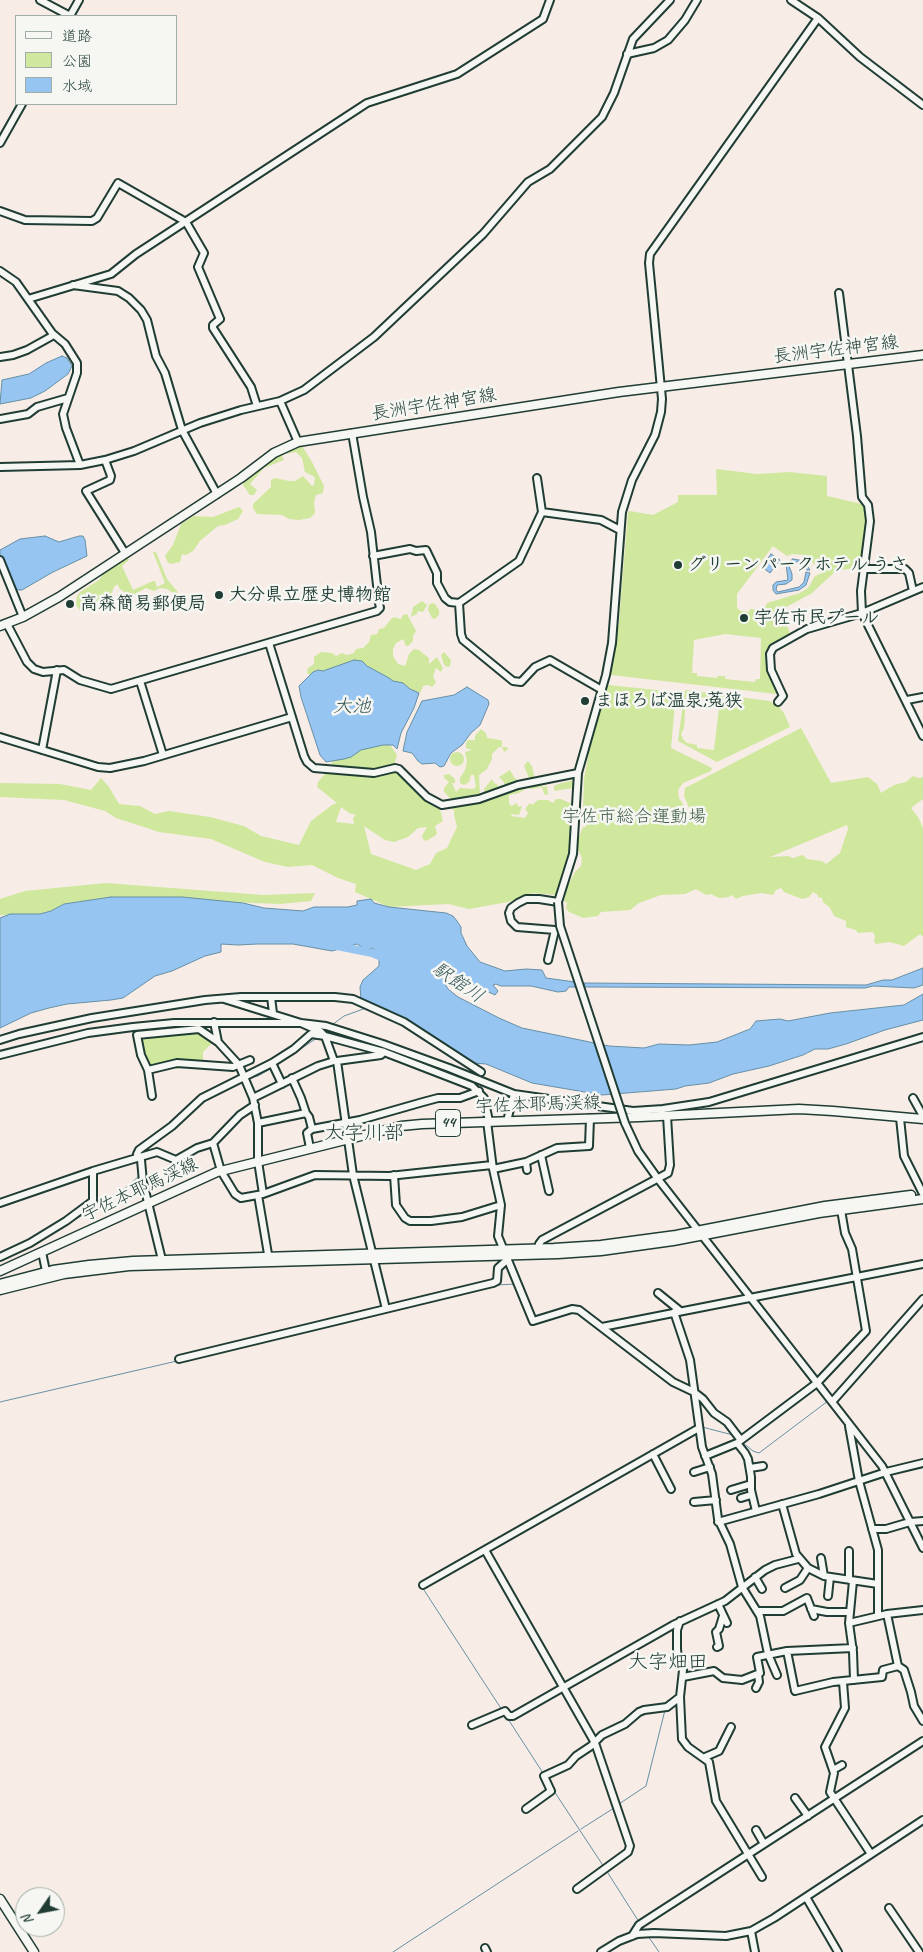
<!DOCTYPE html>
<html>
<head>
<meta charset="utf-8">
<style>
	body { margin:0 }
	#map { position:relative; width:923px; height:1952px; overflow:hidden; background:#f8ece6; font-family:Caveat,"Klee One",sans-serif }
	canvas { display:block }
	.legend { position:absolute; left:15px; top:15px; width:162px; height:90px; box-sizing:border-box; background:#f6f6f2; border:1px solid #a0aca6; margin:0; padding:6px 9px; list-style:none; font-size:15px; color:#1f3d34 }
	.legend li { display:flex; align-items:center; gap:10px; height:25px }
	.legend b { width:25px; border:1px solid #a0aca6 }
	.north { position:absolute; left:15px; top:1887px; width:50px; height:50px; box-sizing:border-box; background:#f6f6f2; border:1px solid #a0aca6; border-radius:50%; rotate:237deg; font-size:14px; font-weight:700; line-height:20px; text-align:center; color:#1f3d34 }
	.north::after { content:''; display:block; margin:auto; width:18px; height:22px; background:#1f3d34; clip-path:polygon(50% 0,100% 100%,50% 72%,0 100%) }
</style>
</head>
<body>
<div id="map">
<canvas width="923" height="1952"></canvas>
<ul class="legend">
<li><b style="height:6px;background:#f6f6f2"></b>道路</li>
<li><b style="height:14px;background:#cfe89e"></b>公園</li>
<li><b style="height:14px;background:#96c5f1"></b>水域</li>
</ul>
<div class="north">N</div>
</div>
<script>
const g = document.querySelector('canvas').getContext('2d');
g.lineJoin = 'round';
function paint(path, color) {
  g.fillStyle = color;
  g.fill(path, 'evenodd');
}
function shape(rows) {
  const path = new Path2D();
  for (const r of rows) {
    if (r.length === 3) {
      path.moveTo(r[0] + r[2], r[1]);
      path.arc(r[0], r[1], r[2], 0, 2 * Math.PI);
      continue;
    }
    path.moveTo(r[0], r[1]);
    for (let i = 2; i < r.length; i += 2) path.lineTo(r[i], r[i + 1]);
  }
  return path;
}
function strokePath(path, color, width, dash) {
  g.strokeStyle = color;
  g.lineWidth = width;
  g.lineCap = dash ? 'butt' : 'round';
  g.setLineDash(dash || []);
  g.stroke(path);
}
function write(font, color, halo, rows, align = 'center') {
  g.font = font + ' Caveat,"Klee One",sans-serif';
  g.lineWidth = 5;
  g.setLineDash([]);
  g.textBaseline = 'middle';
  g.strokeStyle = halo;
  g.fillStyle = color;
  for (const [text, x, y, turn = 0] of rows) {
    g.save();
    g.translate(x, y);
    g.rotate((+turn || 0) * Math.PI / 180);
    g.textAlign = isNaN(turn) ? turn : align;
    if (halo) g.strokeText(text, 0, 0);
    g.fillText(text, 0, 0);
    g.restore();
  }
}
const green = shape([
	[302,446,312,462,324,486,323,493,316,495,314,502,315,513,310,518,299,520,289,519,282,515,257,514,253,508,253,504,271,487,271,480,275,478,289,481,295,481,303,476,312,486,314,485,315,477,305,472,302,458,296,452,285,454,282,456,284,460,264,468,250,484,257,490,254,495,250,495,243,485,243,483,246,480,281,453],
	[716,469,757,474,789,472,827,476,827,496,866,505,869,516,863,568,837,570,812,593,781,610,791,636,769,654,780,691,777,694,611,675,619,621,628,512,630,511,653,515,678,502,678,495,717,495],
	[773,546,787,556,792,554,805,555,815,565,816,560,820,561,822,565,822,573,815,576,808,588,800,593,767,603,766,606,761,610,750,609,749,612,741,611,737,608,737,594],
	[725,634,761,638,760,679,756,679,755,682,725,679,725,676,718,676,717,678,697,676,697,673,692,673,694,640],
	[239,507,243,511,238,519,225,525,218,526,200,541,193,551,186,555,182,554,180,562,170,564,167,561,165,556,173,545,181,524,194,516,213,517],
	[153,552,156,552,167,579,177,591,178,596,167,589,160,588,154,591,146,588,133,595,127,594,120,589,117,584,114,587,109,600,104,599,98,601,92,609,86,611,80,610,76,605,77,596,80,592,99,580,103,574,125,557,128,557,129,560,122,566,133,590,153,581,155,581,157,587,165,583],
	[422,601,427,605,423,612,418,611,417,614,411,617,413,607],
	[432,603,435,604,439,610,439,615,435,619,432,618,428,610,429,605],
	[407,614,416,631,413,636,413,641,408,646,406,646,403,639,396,643,393,649,393,656,398,664,405,666,409,654,414,649,419,650,429,658,429,664,437,657,443,668,441,672,436,668,433,676,436,682,432,687,428,685,423,686,421,692,413,694,311,676,307,673,308,668,314,664,314,657,321,652,332,653,336,656,342,653,347,655,354,653,356,649,363,648,369,642,371,635,377,634,379,629,384,628,391,619,394,617,401,619,403,615],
	[444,652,451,660,450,666,447,667,444,665,441,655],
	[608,685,676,692,671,748,712,768,711,771,683,783,678,790,679,798,695,822,684,796,685,788,801,728,831,783,868,777,877,784,881,793,894,785,906,782,913,776,918,778,923,777,923,799,911,808,918,817,923,828,923,937,920,934,904,946,889,942,876,944,874,941,875,936,873,932,858,933,856,930,846,927,846,921,834,916,830,908,823,902,822,898,818,897,818,895,813,892,809,897,802,899,784,892,781,888,776,890,773,895,761,893,743,896,736,899,732,895,729,897,719,898,711,894,706,895,696,889,685,894,661,895,639,903,630,910,601,912,598,916,583,918,569,912,566,908,567,903,564,901,566,889,575,872,581,866,582,858,578,850,578,839,583,827,586,827,583,809,584,779,593,731],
	[847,825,848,829,840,853,826,864,822,861,807,859,803,855,793,858,788,856,770,857],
	[685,690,769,701,777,705,784,713,790,727,717,762,678,741],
	[686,696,720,699,714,750,697,748,697,745,687,743,683,739,681,734,684,728],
	[481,729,486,733,487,738,500,740,502,741,502,747,507,747,508,749,504,752,502,747,499,747,492,754,492,759,487,769,479,775,480,794,484,792,484,789,492,779,494,783,497,784,498,787,501,785,504,786,504,782,499,777,510,770,514,777,520,783,530,780,524,766,528,761,532,766,535,780,543,783,542,787,547,786,548,795,544,794,542,787,533,789,527,788,519,793,509,795,509,804,512,806,516,803,519,807,522,806,519,815,512,814,511,816,525,818,528,813,525,809,528,805,530,803,532,805,538,800,548,800,553,803,556,799,561,799,572,804,571,846,568,863,556,895,533,893,508,902,469,909,448,904,389,907,355,892,356,884,338,878,312,865,288,867,265,862,211,839,159,832,116,818,105,811,64,800,0,797,0,783,60,784,91,790,101,778,109,787,119,804,140,806,155,814,169,811,210,817,244,826,261,836,299,845,311,821,332,805,337,803,317,787,318,782,325,774,334,772,330,766,335,757,342,754,388,742,397,755,392,772,396,770,402,772,430,804,440,809,443,821,435,826,437,833,435,836,426,841,423,839,422,836,427,827,418,828,408,837,394,842,385,840,364,826,371,854,416,870,430,864,436,853,447,848,457,827,454,815,454,810,451,809,452,800,444,792,444,788,449,782,444,778,444,775,449,774,455,779,455,783,452,783,456,792,460,788,473,789,476,787,474,775,471,775,469,782,464,785,460,783,460,778,465,770,467,762,465,752,472,750,466,748,466,743,468,740,475,740,475,736],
	[341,807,349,813,356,815,353,818,354,824,336,822],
	[457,759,7],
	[574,780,575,782,573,788,554,791,554,786,558,784],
	[106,883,263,895,315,893,311,901,280,904,227,902,182,897,111,897,64,904,51,911,40,914,0,915,0,899,25,891],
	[198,1030,214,1041,203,1052,203,1065,175,1069,173,1065,147,1067,139,1035]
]);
const water = shape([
	[62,356,67,358,72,366,68,374,45,391,31,398,0,404,2,380,29,374,46,363,62,356],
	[45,536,59,542,79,536,83,536,85,540,87,556,53,572,22,590,17,590,0,555,0,550,20,539,45,536],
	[771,554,780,560,770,573,762,567,771,554],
	[793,559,804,561,810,570,807,570,801,562,792,562,789,566,792,574,792,580,786,584,777,585,776,590,778,592,799,587,804,582,806,572,810,573,806,585,799,590,776,594,773,590,773,585,776,582,788,580,786,564,793,559],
	[354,660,362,661,367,666,389,678,393,681,403,683,410,689,419,693,414,708,401,733,397,749,393,745,383,745,361,750,351,757,344,759,326,762,320,755,301,697,299,686,313,672,318,670,323,671,354,660],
	[467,687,488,700,489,704,480,725,471,733,462,745,451,753,444,766,440,767,435,763,422,764,418,761,412,753,403,751,407,732,422,701,454,695,467,687],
	[111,897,182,897,243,903,264,908,303,911,314,907,348,907,357,905,357,901,371,899,374,903,389,907,446,913,453,916,457,921,461,927,461,933,467,946,480,962,505,971,526,969,542,970,546,978,575,982,577,987,569,987,566,991,558,992,531,986,501,986,496,984,493,985,498,991,495,995,461,979,446,976,443,980,448,989,458,997,499,1018,522,1028,609,1046,644,1048,659,1044,689,1045,717,1042,750,1029,756,1021,780,1019,788,1021,830,1013,904,1005,923,994,923,1020,885,1030,846,1044,828,1049,815,1049,803,1055,769,1066,733,1074,709,1083,685,1086,676,1089,602,1095,532,1083,486,1064,473,1063,409,1022,361,999,360,987,363,980,379,966,379,954,372,948,366,950,357,944,332,951,293,944,257,944,238,945,221,944,221,952,205,956,172,971,155,976,123,998,111,1000,67,1004,49,1008,31,1013,0,1028,0,918,10,914,40,914,51,911,64,904,111,897],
	[923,968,923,985,914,988,873,986,865,988,585,987,584,983,866,985,883,980,892,980,923,968]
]);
const stream = shape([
	[332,1025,344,1016,366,1008],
	[275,1066,317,1038],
	[248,1078,258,1076,272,1068],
	[58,1229,99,1206,128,1186,140,1175],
	[4,1259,29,1247],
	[497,1285,515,1284],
	[556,1317,574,1312],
	[0,1402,177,1361],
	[702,1427,733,1435],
	[743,1443,753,1451,759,1453,828,1401],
	[422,1587,502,1710],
	[508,1719,543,1773],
	[554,1791,604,1867],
	[619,1804,646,1786,665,1710],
	[581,1829,614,1808],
	[606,1870,639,1922],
	[648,1936,659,1952],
	[393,1952,578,1831]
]);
const river = shape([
	[332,945,372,953,389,960]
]);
const minor = shape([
	[40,0,70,16],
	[791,0,818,18,860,57,923,105],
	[70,16,79,0],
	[627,54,654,48,668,40,685,20,697,0],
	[0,143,22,104],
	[0,211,25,220,92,221,97,218,118,183,186,222,204,253,198,267,220,319,213,325,213,328,251,387,257,406],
	[0,271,16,282,52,333,65,344,77,363,77,373,63,414,66,428,80,465],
	[73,285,118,291,129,298,141,310,147,320,156,356,165,373,182,430,217,494],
	[839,293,857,436,862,497,868,505,870,521,861,591,862,613,923,736],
	[28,299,111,274,136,254,367,103,457,74,543,19,550,0],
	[0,357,13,355,27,350,54,335],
	[280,401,298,442],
	[0,419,28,414,37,407,68,398],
	[105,460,111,476,110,480,86,491,125,553],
	[0,467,80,465,105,460,134,451,200,423,241,410,280,401,304,390,374,337,483,234,528,182,550,169,602,117,614,93,633,39,670,0],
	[542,512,601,520,620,530],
	[373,556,410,549,416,551,426,550,437,573,437,583,445,598,450,602,459,603,519,561,542,512,537,478],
	[0,560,23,617],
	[864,569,905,569,909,573,913,591],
	[459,603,461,634,463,640,513,681,521,682,535,667,550,660,602,690],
	[7,624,27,662,34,669,43,672,64,670,80,680,111,689,377,611,380,608,379,603,371,532,363,497,352,433],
	[269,643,304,756,307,762,314,768,374,773,395,768,399,769,427,797,442,805,479,799,518,785,578,773],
	[140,681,163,755],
	[907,700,923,697],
	[778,702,783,696,771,670,770,654,773,648,807,629,862,613,923,587],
	[0,737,98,767,110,768,144,761,292,717],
	[42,750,57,670],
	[548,960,555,930,517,927,511,921,509,913,511,908,518,903,526,899,539,899,558,902,573,854,578,773,606,675,612,643,622,512,632,480,655,435,661,412,662,399,649,263,650,254,818,18],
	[271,997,273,1013],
	[224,999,301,1023,326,1026,383,1044,449,1068,514,1094,633,1111,663,1109,709,1102,923,1037],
	[214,1022,218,1042],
	[0,1040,19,1034,92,1018,205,1000,241,997,335,997,353,999,404,1022,481,1072],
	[0,1055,88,1033,133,1027,174,1023,301,1023,321,1032,325,1036,334,1061,337,1061,353,1175,386,1309],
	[337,1061,381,1055,384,1052],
	[272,1063,282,1084],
	[148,1070,177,1063,233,1067,250,1060],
	[292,1078,301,1098,306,1113],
	[152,1096,148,1070,141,1055,137,1035,199,1029,218,1042,239,1065,253,1098,258,1123,258,1161,263,1194],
	[253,1098,318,1066,334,1061],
	[913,1098,923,1116],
	[255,1105,240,1115,213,1143,221,1171,235,1194,241,1198,263,1194,315,1175,389,1176,492,1165],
	[900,1118,904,1156,923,1194],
	[487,1121,493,1169,501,1205,498,1236,533,1321,572,1309,579,1310,673,1382,694,1392,703,1399,714,1413,727,1422,740,1439],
	[507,1121,514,1094],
	[258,1123,306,1113,309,1117,312,1129],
	[625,1123,638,1151,658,1179,882,1466,923,1548],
	[310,1148,307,1133,312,1129,360,1120,423,1102,438,1098,460,1098,479,1091],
	[541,1155,549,1191],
	[526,1162,527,1170],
	[493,1169,526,1162,557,1148,589,1146,590,1118],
	[394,1175,396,1205,405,1218,410,1221,431,1221,462,1217,501,1205],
	[258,1195,269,1260],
	[0,1203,93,1171,157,1152,176,1160,197,1148,213,1143],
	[42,1252,47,1276],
	[539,1253,539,1244,542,1240,668,1173,670,1165,667,1116],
	[0,1257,30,1243,66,1221,93,1201,93,1171],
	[162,1260,143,1182,141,1160,137,1154,139,1150,172,1126,202,1098,272,1063,294,1049,311,1034,325,1036,384,1052,472,1086,484,1098,489,1121],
	[658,1293,679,1310],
	[674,1312,690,1360,702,1447,712,1474,718,1519,730,1544,742,1587,760,1616,768,1654,777,1675],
	[602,1327,923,1264],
	[179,1359,493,1283,497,1281,498,1268,508,1259],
	[832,1402,923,1299],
	[849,1426,859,1481,878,1550,878,1616],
	[737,1443,745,1453,748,1459,751,1477,751,1490,756,1511],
	[653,1454,671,1489],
	[705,1456,737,1443,817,1383,866,1331,852,1249,845,1233,841,1210],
	[750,1468,763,1466],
	[694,1472,710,1467],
	[731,1490,751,1484],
	[741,1498,751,1495],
	[694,1502,716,1500],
	[782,1504,796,1554,808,1568,824,1576,878,1584],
	[718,1522,819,1494,886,1472,923,1463],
	[872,1529,886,1529,910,1522,923,1521],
	[485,1550,595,1743,630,1846,628,1852,577,1889],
	[821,1558,824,1576],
	[755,1577,762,1589],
	[849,1580,849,1551],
	[853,1581,849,1623,853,1652,854,1680],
	[423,1585,699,1428],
	[785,1588,800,1580,808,1568],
	[828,1596,830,1577],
	[718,1604,727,1623],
	[811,1609,827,1612,850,1612],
	[758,1611,783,1611,807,1598,814,1616],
	[887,1614,898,1666,904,1670,911,1692,914,1706,923,1721],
	[680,1621,677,1630,677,1649,678,1658,683,1670,680,1697,682,1739,688,1747,709,1762,716,1801,762,1877],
	[849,1623,887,1614,923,1610],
	[717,1647,719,1646,716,1632,719,1629,723,1616],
	[787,1651,795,1691,833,1682,882,1677,883,1670,898,1666],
	[683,1677,714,1671,723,1678,742,1680,760,1673,757,1657,787,1651,853,1648],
	[843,1682,845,1708,825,1747,834,1773,830,1792,871,1854],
	[756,1688,759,1682,758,1674],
	[472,1725,505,1711,509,1716,513,1716,673,1625,725,1601,765,1570,775,1565,798,1559],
	[705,1757,719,1751,731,1727],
	[833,1770,842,1765],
	[795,1798,808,1816],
	[526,1809,551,1791,544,1776,568,1765,576,1756,591,1746,602,1735,625,1724,639,1712,644,1710,667,1707,680,1697],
	[756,1830,764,1844],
	[806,1897,838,1952],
	[889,1908,919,1952],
	[751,1931,755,1952],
	[632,1936,639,1925,923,1741],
	[485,1948,487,1952],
	[601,1952,619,1941,637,1934,654,1933,726,1936,751,1931,774,1918,923,1820]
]);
const major = shape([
	[0,626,23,617,59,597,241,478,274,453,298,442,619,392,923,355],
	[0,1271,217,1172,401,1126,422,1124,640,1117,799,1109,833,1111,923,1119],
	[0,1284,53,1270,89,1265,133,1261,554,1248,601,1245,676,1235,825,1206,911,1195],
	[0,1290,64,1274,129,1266,558,1254,601,1251,673,1241,819,1213,923,1199],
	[0,1899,34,1952]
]);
const minorBridge = shape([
	[558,902,560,926,625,1123]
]);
const markers = [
	[678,565,5,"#1f3d34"],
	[219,595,5,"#1f3d34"],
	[70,604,5,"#1f3d34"],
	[744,618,5,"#1f3d34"],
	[585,701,5,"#1f3d34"]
];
const shields = [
	[448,1123,25]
];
const shieldNames = [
	["44",448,1123]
];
const streetNames = [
	["長洲宇佐神宮線",836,350,-7],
	["長洲宇佐神宮線",434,405,-9],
	["宇佐本耶馬渓線",538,1105,-2],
	["宇佐本耶馬渓線",140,1190,-25]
];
const poiNames = [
	["グリーンパークホテル うさ",688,565],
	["大分県立歴史博物館",229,595],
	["高森簡易郵便局",80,604],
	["宇佐市民プール",754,618],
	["まほろば温泉;菟狭",595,701]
];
const parkNames = [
	["宇佐市総合運動場",634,817]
];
const waterNames = [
	["大池",352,707],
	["駅館川",458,983,34]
];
const quarterNames = [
	["大字川部",364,1134],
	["大字畑田",668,1663]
];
paint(green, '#cfe89e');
paint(water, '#96c5f1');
strokePath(water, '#668fa5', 1);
strokePath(stream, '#668fa5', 1);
strokePath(river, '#96c5f1', 8);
strokePath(minor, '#1f3d34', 10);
strokePath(major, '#1f3d34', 11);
strokePath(minor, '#f6f6f2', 6);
strokePath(major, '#f6f6f2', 8);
strokePath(minorBridge, '#1f3d34', 10, []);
strokePath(minorBridge, '#f6f6f2', 6);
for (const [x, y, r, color] of markers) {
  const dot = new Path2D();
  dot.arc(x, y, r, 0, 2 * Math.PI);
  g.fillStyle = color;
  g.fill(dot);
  strokePath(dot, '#f6f6f2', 2);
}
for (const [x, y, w] of shields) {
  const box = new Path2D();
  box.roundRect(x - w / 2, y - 13.5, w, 27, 4);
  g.fillStyle = '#f6f6f2';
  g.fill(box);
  strokePath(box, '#1f3d34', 1);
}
write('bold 16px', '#1f3d34', null, shieldNames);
write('18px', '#1f3d34', '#f6f6f2', streetNames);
write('bold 18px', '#1f3d34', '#f6f6f2', poiNames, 'left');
write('18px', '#425f49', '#f6f6f2', parkNames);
write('italic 19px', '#37585a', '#f6f6f2', waterNames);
write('20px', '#1f3d34', '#f6f6f2', quarterNames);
</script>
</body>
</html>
